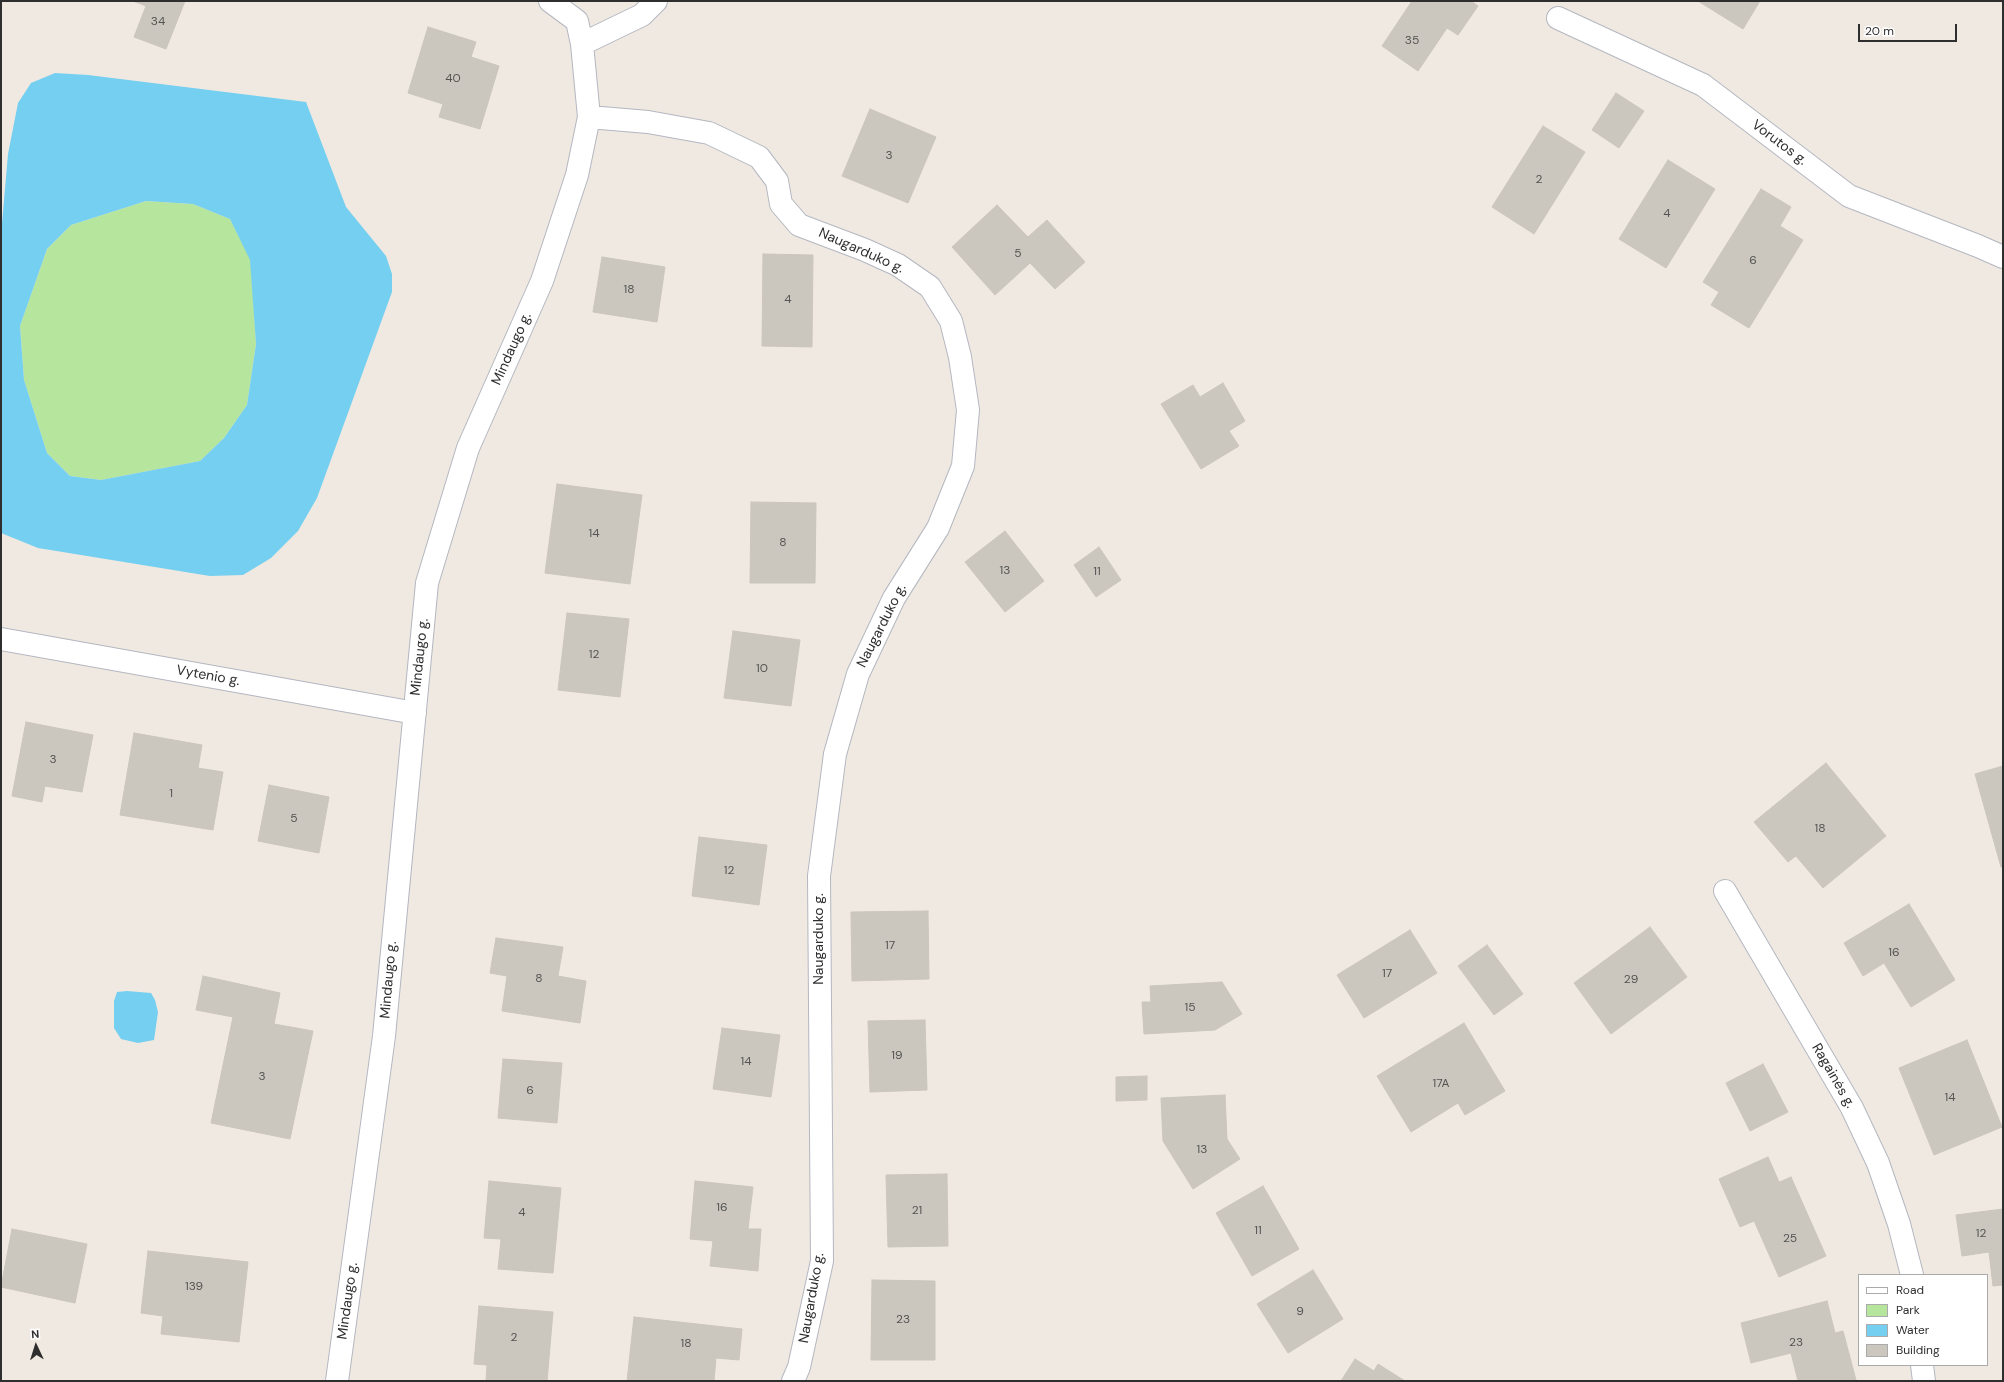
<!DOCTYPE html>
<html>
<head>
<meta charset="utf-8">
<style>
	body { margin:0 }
	#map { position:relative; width:2004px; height:1382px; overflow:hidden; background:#efe9e1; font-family:"DM Sans",sans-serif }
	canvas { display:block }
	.frame { position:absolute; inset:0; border:2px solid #2e2e2e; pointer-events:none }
	.legend { position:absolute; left:1858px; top:1274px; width:130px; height:92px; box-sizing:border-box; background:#fff; border:1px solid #ababab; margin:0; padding:5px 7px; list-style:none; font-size:12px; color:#2e2e2e }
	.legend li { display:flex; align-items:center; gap:8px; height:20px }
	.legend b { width:20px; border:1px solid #ababab }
	.north { position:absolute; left:16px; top:1326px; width:40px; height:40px; -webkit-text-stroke:3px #fff; paint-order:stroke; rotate:356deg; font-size:11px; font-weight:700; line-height:16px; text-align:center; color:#2e2e2e }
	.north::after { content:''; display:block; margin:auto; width:14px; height:18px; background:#2e2e2e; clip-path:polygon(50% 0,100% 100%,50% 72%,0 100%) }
	.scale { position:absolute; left:1858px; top:24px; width:99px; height:18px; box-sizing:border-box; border:2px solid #2e2e2e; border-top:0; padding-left:5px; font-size:12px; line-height:14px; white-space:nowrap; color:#2e2e2e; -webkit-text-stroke:3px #fff; paint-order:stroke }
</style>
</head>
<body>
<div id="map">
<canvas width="2004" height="1382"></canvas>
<div class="frame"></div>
<ul class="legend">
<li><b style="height:5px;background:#fff"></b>Road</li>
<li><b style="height:11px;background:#b6e59e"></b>Park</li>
<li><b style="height:11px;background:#75cff0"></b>Water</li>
<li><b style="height:11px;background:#cbc7bf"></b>Building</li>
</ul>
<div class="north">N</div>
<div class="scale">20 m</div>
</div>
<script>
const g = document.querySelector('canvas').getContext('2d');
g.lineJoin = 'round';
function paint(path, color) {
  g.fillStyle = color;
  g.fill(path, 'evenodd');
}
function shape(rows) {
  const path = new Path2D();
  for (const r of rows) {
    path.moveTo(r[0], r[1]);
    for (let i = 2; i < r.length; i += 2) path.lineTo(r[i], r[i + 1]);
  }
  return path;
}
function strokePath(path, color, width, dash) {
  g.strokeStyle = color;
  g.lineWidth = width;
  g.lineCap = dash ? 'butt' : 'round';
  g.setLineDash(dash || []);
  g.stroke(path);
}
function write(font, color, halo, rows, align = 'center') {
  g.font = font + ' "DM Sans",sans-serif';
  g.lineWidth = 3;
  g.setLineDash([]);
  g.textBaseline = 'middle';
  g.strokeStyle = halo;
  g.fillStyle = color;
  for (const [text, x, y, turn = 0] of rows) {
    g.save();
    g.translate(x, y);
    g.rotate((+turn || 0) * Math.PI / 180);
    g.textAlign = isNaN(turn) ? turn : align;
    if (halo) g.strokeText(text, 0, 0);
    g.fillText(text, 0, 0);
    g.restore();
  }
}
const green = shape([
	[146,201,193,204,230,219,251,260,256,344,247,405,224,438,200,461,101,480,70,476,47,453,24,380,20,326,47,249,71,225]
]);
const water = shape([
	[55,73,88,75,306,102,346,207,386,256,392,274,392,292,317,498,298,531,271,558,243,575,210,576,38,548,1,533,1,235,8,154,18,103,31,83],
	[146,201,193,204,230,219,250,260,256,344,247,405,224,438,200,461,101,480,70,476,47,453,24,380,20,326,47,249,71,225],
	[127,991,151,993,155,1000,158,1012,154,1040,138,1043,121,1039,114,1028,114,1001,117,992]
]);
const building = shape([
	[133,1,185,1,166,49,134,37,146,6,133,1],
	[1412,1,1471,1,1478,6,1458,35,1447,28,1418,71,1382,46,1412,1],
	[1698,1,1760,1,1743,29,1698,1],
	[428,27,476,42,471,57,499,66,480,129,439,117,443,104,408,93,428,27],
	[1616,93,1644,111,1619,148,1592,130,1616,93],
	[870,109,936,137,908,203,842,176,870,109],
	[1543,126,1585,152,1534,234,1492,207,1543,126],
	[1668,160,1715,189,1666,268,1619,239,1668,160],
	[1761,189,1791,207,1780,226,1803,240,1749,328,1711,305,1719,292,1703,282,1761,189],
	[997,205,1028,237,1047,220,1085,262,1055,289,1030,263,995,295,952,247,997,205],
	[763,254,813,255,812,347,762,346,763,254],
	[602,257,665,267,657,322,593,312,602,257],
	[1223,383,1245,421,1229,431,1239,446,1201,469,1161,404,1193,385,1200,397,1223,383],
	[557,484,642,495,630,584,545,573,557,484],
	[751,502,816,503,815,583,750,583,751,502],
	[1005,531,1044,581,1005,612,965,562,1005,531],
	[1099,547,1121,580,1096,597,1074,565,1099,547],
	[567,613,629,619,620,697,558,690,567,613],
	[733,631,800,640,791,706,724,698,733,631],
	[26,722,93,735,82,792,45,786,42,802,12,796,26,722],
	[134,733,202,745,198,768,223,772,213,830,120,815,134,733],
	[1826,763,1886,836,1823,888,1796,856,1788,862,1754,822,1826,763],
	[2003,766,2003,867,2001,867,1975,774,2003,766],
	[269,785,329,797,319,853,258,841,269,785],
	[699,837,767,845,759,905,692,896,699,837],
	[1909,904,1955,980,1911,1007,1884,963,1863,976,1844,943,1909,904],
	[928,911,929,979,852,981,851,912,928,911],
	[1650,927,1687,977,1611,1034,1574,983,1650,927],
	[1410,930,1437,973,1364,1018,1337,975,1410,930],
	[496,938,563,947,558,976,586,981,580,1023,502,1011,507,976,490,973,496,938],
	[1487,945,1523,994,1494,1015,1458,966,1487,945],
	[203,976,280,993,274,1024,313,1031,290,1139,211,1123,233,1017,196,1010,203,976],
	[1222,982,1242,1014,1215,1030,1144,1034,1142,1002,1151,1002,1150,986,1222,982],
	[925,1020,927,1090,870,1092,868,1021,925,1020],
	[1464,1023,1505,1091,1465,1115,1458,1103,1411,1132,1377,1076,1464,1023],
	[722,1028,780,1035,771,1097,713,1089,722,1028],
	[1967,1040,2002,1127,1934,1155,1899,1068,1967,1040],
	[503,1059,562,1063,557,1123,498,1118,503,1059],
	[1763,1064,1788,1112,1750,1131,1726,1083,1763,1064],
	[1147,1076,1147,1100,1116,1101,1116,1077,1147,1076],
	[1225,1095,1227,1139,1240,1159,1193,1189,1163,1141,1161,1098,1225,1095],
	[1768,1157,1779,1182,1744,1198,1754,1221,1740,1227,1719,1179,1768,1157],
	[947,1174,948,1246,888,1247,886,1175,947,1174],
	[1791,1177,1826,1256,1779,1277,1744,1198,1791,1177],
	[489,1181,561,1188,553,1273,498,1269,501,1239,484,1238,489,1181],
	[695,1181,753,1187,748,1229,761,1229,758,1271,710,1266,713,1241,690,1239,695,1181],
	[1263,1186,1299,1249,1252,1276,1216,1213,1263,1186],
	[2003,1209,2003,1285,1993,1286,1989,1252,1962,1256,1956,1215,2003,1209],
	[12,1229,87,1244,75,1303,1,1287,12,1229],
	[148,1251,248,1262,239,1342,161,1334,163,1316,141,1313,148,1251],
	[1313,1270,1343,1319,1288,1353,1257,1304,1313,1270],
	[872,1280,935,1281,935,1360,871,1360,872,1280],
	[1827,1301,1835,1333,1843,1331,1856,1380,1798,1381,1791,1353,1751,1363,1741,1323,1827,1301],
	[479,1306,553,1312,547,1381,486,1381,487,1365,474,1364,479,1306],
	[634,1317,742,1329,739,1360,716,1358,714,1381,627,1381,634,1317],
	[1355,1359,1374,1371,1378,1364,1405,1381,1341,1381,1355,1359]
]);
const minor = shape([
	[1558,18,1703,85,1849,196,1978,246,2003,257],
	[582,44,642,15,656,1],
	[589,117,648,122,709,133,759,157,777,181,781,204,799,225,865,250,898,265,930,287,951,321,960,357,968,410,963,466,938,528,894,598,858,674,835,754,819,876,822,1261,799,1367,793,1381],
	[1,639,415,713],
	[1725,891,1852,1108,1878,1163,1899,1224,1912,1275],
	[1922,1365,1924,1381],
	[337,1381,384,1036,427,583,468,448,542,281,577,175,589,117,582,44,577,21,550,1]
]);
const numberNames = [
	["34",158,22],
	["35",1412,41],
	["40",453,79],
	["3",889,156],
	["2",1539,180],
	["4",1667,214],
	["5",1018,254],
	["6",1753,261],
	["18",629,290],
	["4",788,300],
	["14",594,534],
	["8",783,543],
	["13",1005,571],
	["11",1097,572],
	["12",594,655],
	["10",762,669],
	["3",53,760],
	["1",171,794],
	["5",294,819],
	["18",1820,829],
	["12",729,871],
	["17",890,946],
	["16",1894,953],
	["17",1387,974],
	["8",539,979],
	["29",1631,980],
	["15",1190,1008],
	["19",897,1056],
	["14",746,1062],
	["3",262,1077],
	["17A",1441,1084],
	["6",530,1091],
	["14",1950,1098],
	["13",1202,1150],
	["16",722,1208],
	["21",917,1211],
	["4",522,1213],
	["11",1258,1231],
	["12",1981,1234],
	["25",1790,1239],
	["139",194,1287],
	["9",1300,1312],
	["23",903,1320],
	["2",514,1338],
	["23",1796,1343],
	["18",686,1344]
];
const streetNames = [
	["Vorutos g.",1779,143,37],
	["Naugarduko g.",861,251,24],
	["Mindaugo g.",512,349,-66],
	["Naugarduko g.",882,626,-63],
	["Mindaugo g.",420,657,-84],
	["Vytenio g.",208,676,10],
	["Naugarduko g.",819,939,-90],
	["Mindaugo g.",389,980,-85],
	["Ragainės g.",1833,1076,60],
	["Naugarduko g.",812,1298,-80],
	["Mindaugo g.",348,1301,-82]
];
paint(green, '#b6e59e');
paint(water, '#75cff0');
paint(building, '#cbc7bf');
strokePath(building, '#cbc5ba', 1);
strokePath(minor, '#b4b7c1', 24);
strokePath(minor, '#fff', 22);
write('12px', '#555452', null, numberNames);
write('14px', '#2e2e2e', '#fff', streetNames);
</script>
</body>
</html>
